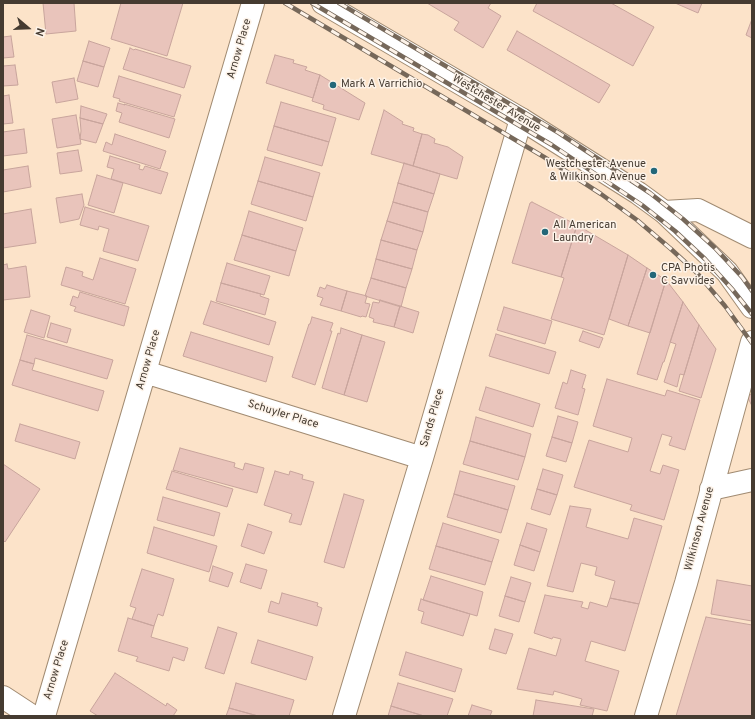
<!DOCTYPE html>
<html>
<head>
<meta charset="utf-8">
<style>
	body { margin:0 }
	#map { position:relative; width:755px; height:719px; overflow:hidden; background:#fce3c9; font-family:Overpass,sans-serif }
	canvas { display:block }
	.frame { position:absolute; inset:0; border:4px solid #453b31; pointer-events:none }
	.north { position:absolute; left:8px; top:8px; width:40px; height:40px; -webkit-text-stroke:3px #fdf3e9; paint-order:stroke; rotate:109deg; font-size:11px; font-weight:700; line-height:16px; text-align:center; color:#453b31 }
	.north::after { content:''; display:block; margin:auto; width:14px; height:18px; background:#453b31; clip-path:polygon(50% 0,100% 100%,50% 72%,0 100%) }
</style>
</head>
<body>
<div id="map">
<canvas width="755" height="719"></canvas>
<div class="frame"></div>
<div class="north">N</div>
</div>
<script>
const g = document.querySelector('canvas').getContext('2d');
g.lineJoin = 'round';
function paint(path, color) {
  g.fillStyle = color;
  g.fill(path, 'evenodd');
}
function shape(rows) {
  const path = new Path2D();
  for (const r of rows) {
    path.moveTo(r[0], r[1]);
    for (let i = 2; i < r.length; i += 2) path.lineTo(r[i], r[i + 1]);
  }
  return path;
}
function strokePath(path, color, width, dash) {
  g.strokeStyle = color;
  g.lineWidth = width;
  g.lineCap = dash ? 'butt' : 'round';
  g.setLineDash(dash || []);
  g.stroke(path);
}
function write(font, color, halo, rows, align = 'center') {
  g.font = font + ' Overpass,sans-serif';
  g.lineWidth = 3;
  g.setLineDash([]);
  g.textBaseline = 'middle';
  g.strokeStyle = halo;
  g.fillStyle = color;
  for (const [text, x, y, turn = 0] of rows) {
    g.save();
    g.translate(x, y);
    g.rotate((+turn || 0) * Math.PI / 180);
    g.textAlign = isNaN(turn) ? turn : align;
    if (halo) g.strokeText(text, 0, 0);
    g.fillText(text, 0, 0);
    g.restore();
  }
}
const building = shape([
	[43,3,74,3,76,31,46,34,43,3],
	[121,3,183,3,167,56,111,39,121,3],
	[427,3,491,3,488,8,501,16,483,48,454,30,459,22,427,3],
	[537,3,611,3,654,27,633,66,533,11,537,3],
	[675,3,702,3,698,13,675,3],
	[752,19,752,38,746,35,752,19],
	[517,31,610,85,599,103,507,50,517,31],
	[11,36,14,57,3,58,3,37,11,36],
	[89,41,110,48,104,67,83,61,89,41],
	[130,48,134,50,135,49,191,66,184,88,123,69,130,48],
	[275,55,294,60,293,63,307,67,305,70,320,75,313,98,266,83,275,55],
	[83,61,104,67,98,87,77,81,83,61],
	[15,65,18,85,3,86,3,66,15,65],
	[320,75,365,103,359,120,323,109,324,105,312,101,320,75],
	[119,76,181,95,174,117,119,101,120,99,113,97,119,76],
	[74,78,78,99,56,103,52,82,74,78],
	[9,95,13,123,3,124,3,96,9,95],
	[281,102,336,118,329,142,274,126,281,102],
	[118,103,125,105,124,104,175,119,169,138,119,122,122,113,116,111,118,103],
	[81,106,107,114,103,124,80,118,81,106],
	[384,110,403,122,402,124,414,128,413,131,422,134,413,166,371,154,384,110],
	[76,115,81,144,57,148,52,119,76,115],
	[80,118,103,124,96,143,80,139,81,131,80,118],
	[274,126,329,142,322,166,267,150,274,126],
	[24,129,27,153,3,156,3,132,24,129],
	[115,134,166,151,160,169,103,151,106,142,112,145,115,134],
	[422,134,428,135,435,139,434,143,448,147,463,157,457,179,413,166,422,134],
	[78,150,82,171,60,174,57,153,78,150],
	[110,156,140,165,139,169,143,170,145,166,168,173,161,194,111,179,114,169,107,167,110,156],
	[265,157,320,173,313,197,258,181,265,157],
	[404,163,440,174,434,194,398,183,404,163],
	[28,166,31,187,3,192,3,170,28,166],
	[97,175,123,183,114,213,88,205,97,175],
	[258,181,313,197,306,221,251,204,258,181],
	[398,183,434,194,428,212,393,202,398,183],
	[82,194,84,205,79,219,60,223,56,198,82,194],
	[393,202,428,212,423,232,387,221,393,202],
	[532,202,577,225,561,277,512,263,530,203,532,202],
	[85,207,149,226,138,261,103,251,109,229,99,226,98,230,80,225,85,207],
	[31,209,36,243,3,248,3,214,31,209],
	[249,211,303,228,296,251,242,235,249,211],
	[387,221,423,232,417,250,381,240,387,221],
	[577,225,628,255,604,335,551,319,564,278,561,277,577,225],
	[242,235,296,251,289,276,234,260,242,235],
	[381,240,417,250,412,269,376,259,381,240],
	[628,255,647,268,628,326,609,319,628,255],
	[100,258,136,269,125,304,61,285,66,267,83,272,82,276,93,280,100,258],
	[376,259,412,269,406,288,371,278,376,259],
	[227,263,270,276,264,295,221,283,227,263],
	[7,264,8,269,26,266,30,297,3,300,3,265,7,264],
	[647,268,666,280,650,333,628,326,647,268],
	[371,278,406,288,401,307,365,296,371,278],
	[666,280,683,302,664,362,663,362,657,380,637,374,666,280],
	[221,283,261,294,260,296,269,299,265,315,216,301,221,283],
	[327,285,347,291,341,311,320,305,323,298,317,296,320,287,325,289,327,285],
	[347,291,367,296,365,303,370,304,366,317,362,316,361,317,341,311,347,291],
	[80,292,129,307,124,326,74,311,76,307,70,305,73,296,78,298,80,292],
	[380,300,400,306,394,327,373,322,374,319,369,317,373,302,379,303,380,300],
	[211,301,276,322,269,345,203,324,211,301],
	[683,302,699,325,684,375,680,374,677,387,664,382,676,344,670,342,683,302],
	[400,306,419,312,413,333,394,327,400,306],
	[504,307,552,321,545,344,497,330,504,307],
	[31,310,50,316,44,338,24,332,31,310],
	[312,317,333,323,330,331,332,331,315,385,292,377,309,324,310,324,312,317],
	[51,323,71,329,67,343,47,337,51,323],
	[699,325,716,349,701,398,679,391,699,325],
	[341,328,362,335,344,395,322,388,338,333,340,334,341,328],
	[583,331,603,338,599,348,579,341,583,331],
	[191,332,273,357,266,382,183,356,191,332],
	[496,334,556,352,549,374,489,356,496,334],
	[27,335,113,360,107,379,35,358,34,364,20,360,27,335],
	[362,335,385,342,367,402,344,395,362,335],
	[20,360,34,364,32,370,104,391,98,411,12,385,20,360],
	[571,370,586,375,582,388,585,389,578,415,555,408,563,382,567,384,571,370],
	[607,379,665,396,667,390,700,400,685,450,669,445,672,437,662,434,650,471,660,474,663,465,679,470,664,520,630,510,632,505,574,487,589,440,628,452,632,438,593,426,607,379],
	[486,387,540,404,533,427,479,410,486,387],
	[752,394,752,406,747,396,752,394],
	[558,416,578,422,572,443,552,437,558,416],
	[476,417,531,434,525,457,470,441,476,417],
	[20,424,80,442,75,459,15,441,20,424],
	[552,437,572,443,566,462,546,456,552,437],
	[470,441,525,457,518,480,463,464,470,441],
	[180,448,235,463,234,467,243,470,245,463,264,468,257,493,173,470,180,448],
	[3,464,40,489,5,542,3,540,3,464],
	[543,469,563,475,557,495,537,489,543,469],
	[172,471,233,489,227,507,166,489,172,471],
	[275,471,289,475,290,471,303,475,302,479,314,482,301,525,289,522,292,514,264,505,275,471],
	[460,471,515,486,508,510,454,494,460,471],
	[537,489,557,495,550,515,531,509,537,489],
	[344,494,364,500,344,568,324,562,344,494],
	[454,494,508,510,501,533,447,517,454,494],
	[163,497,220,513,214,536,157,520,163,497],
	[570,506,591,509,586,527,628,539,634,518,662,526,639,604,610,598,615,581,595,575,597,567,581,563,573,592,547,586,570,506],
	[443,523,499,540,492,562,436,546,443,523],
	[527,523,547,529,540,552,520,545,527,523],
	[248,524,272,532,264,554,241,546,248,524],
	[154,527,217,546,209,572,147,553,154,527],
	[520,545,540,552,534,571,514,565,520,545],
	[436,546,492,562,485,585,429,569,436,546],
	[246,564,267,570,261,589,240,582,246,564],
	[213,566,233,573,228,587,209,581,213,566],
	[142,569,174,579,163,616,158,614,154,626,132,619,136,608,130,606,142,569],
	[431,576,483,592,477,616,423,600,431,576],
	[511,577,531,583,525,602,505,596,511,577],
	[717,580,752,586,752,621,711,614,717,580],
	[282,593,318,603,317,606,322,608,317,626,268,612,271,601,279,604,282,593],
	[545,595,583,602,581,607,588,609,590,602,607,607,610,598,639,604,625,651,591,641,585,661,619,671,607,711,580,705,582,699,554,691,553,695,517,689,529,648,556,656,561,639,553,637,552,639,534,633,545,595],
	[505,596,525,602,519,622,499,616,505,596],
	[421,599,470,614,463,636,421,623,424,612,418,610,421,599],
	[706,617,752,625,752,716,676,716,706,617],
	[128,618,154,626,151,637,188,648,184,661,173,657,169,671,136,661,138,657,118,651,128,618],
	[218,627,237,633,224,674,205,668,218,627],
	[495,629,513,634,506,654,489,649,495,629],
	[258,640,313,657,306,680,251,663,258,640],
	[406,652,462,669,455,692,399,675,406,652],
	[115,673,166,706,167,703,177,710,173,716,98,716,90,711,115,673],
	[236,683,294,700,289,716,258,716,229,708,236,683],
	[398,683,453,699,447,716,424,716,391,706,398,683],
	[536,700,594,709,592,716,533,716,536,700],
	[472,705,492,711,490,716,468,716,472,705],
	[391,706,424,716,388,716,391,706],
	[229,708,258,716,226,716,229,708]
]);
const minor = shape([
	[664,212,698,210,752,237],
	[145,372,422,458],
	[711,489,752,480],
	[44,716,253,3],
	[344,716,422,458,521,119],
	[646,716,686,583,752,342]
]);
const major = shape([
	[323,3,521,119,638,193,664,212,727,272,752,307],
	[3,697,32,716]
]);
const rail = shape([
	[285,3,544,157,601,194,637,220,671,249,697,273,725,306,752,343],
	[312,3,552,145,642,205,675,231,705,259,732,289,752,314],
	[339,3,559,133,650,193,683,219,715,248,742,277,752,291]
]);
const markers = [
	[333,85,4,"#236779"],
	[654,171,4,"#236779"],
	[545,232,4,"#236779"],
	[653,275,4,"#236779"]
];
const streetNames = [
	["Arnow Place",240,49,-74],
	["Westchester Avenue",496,104,31],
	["Arnow Place",149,360,-74],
	["Schuyler Place",283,415,17],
	["Sands Place",433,418,-74],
	["Wilkinson Avenue",700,529,-75],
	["Arnow Place",57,670,-73]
];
const poiNames = [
	["Mark A Varrichio",341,85],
	["Westchester Avenue",646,165,"right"],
	["& Wilkinson Avenue",646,178,"right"],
	["All American",553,226],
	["Laundry",553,239],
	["CPA Photis",661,269],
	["C Savvides",661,282]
];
paint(building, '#e9c4bb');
strokePath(building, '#c8a49c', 1);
strokePath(minor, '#a18b72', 24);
strokePath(major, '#a18b72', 24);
strokePath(minor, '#fff', 22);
strokePath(major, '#fff', 22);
strokePath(rail, '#76685a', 4.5);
strokePath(rail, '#fdf3e9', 3, [9]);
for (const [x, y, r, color] of markers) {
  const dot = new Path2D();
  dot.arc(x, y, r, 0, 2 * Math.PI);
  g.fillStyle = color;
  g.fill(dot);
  strokePath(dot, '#fdf3e9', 1.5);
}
write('11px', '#453b31', '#fdf3e9', streetNames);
write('11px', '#453b31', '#fdf3e9', poiNames, 'left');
</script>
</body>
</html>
